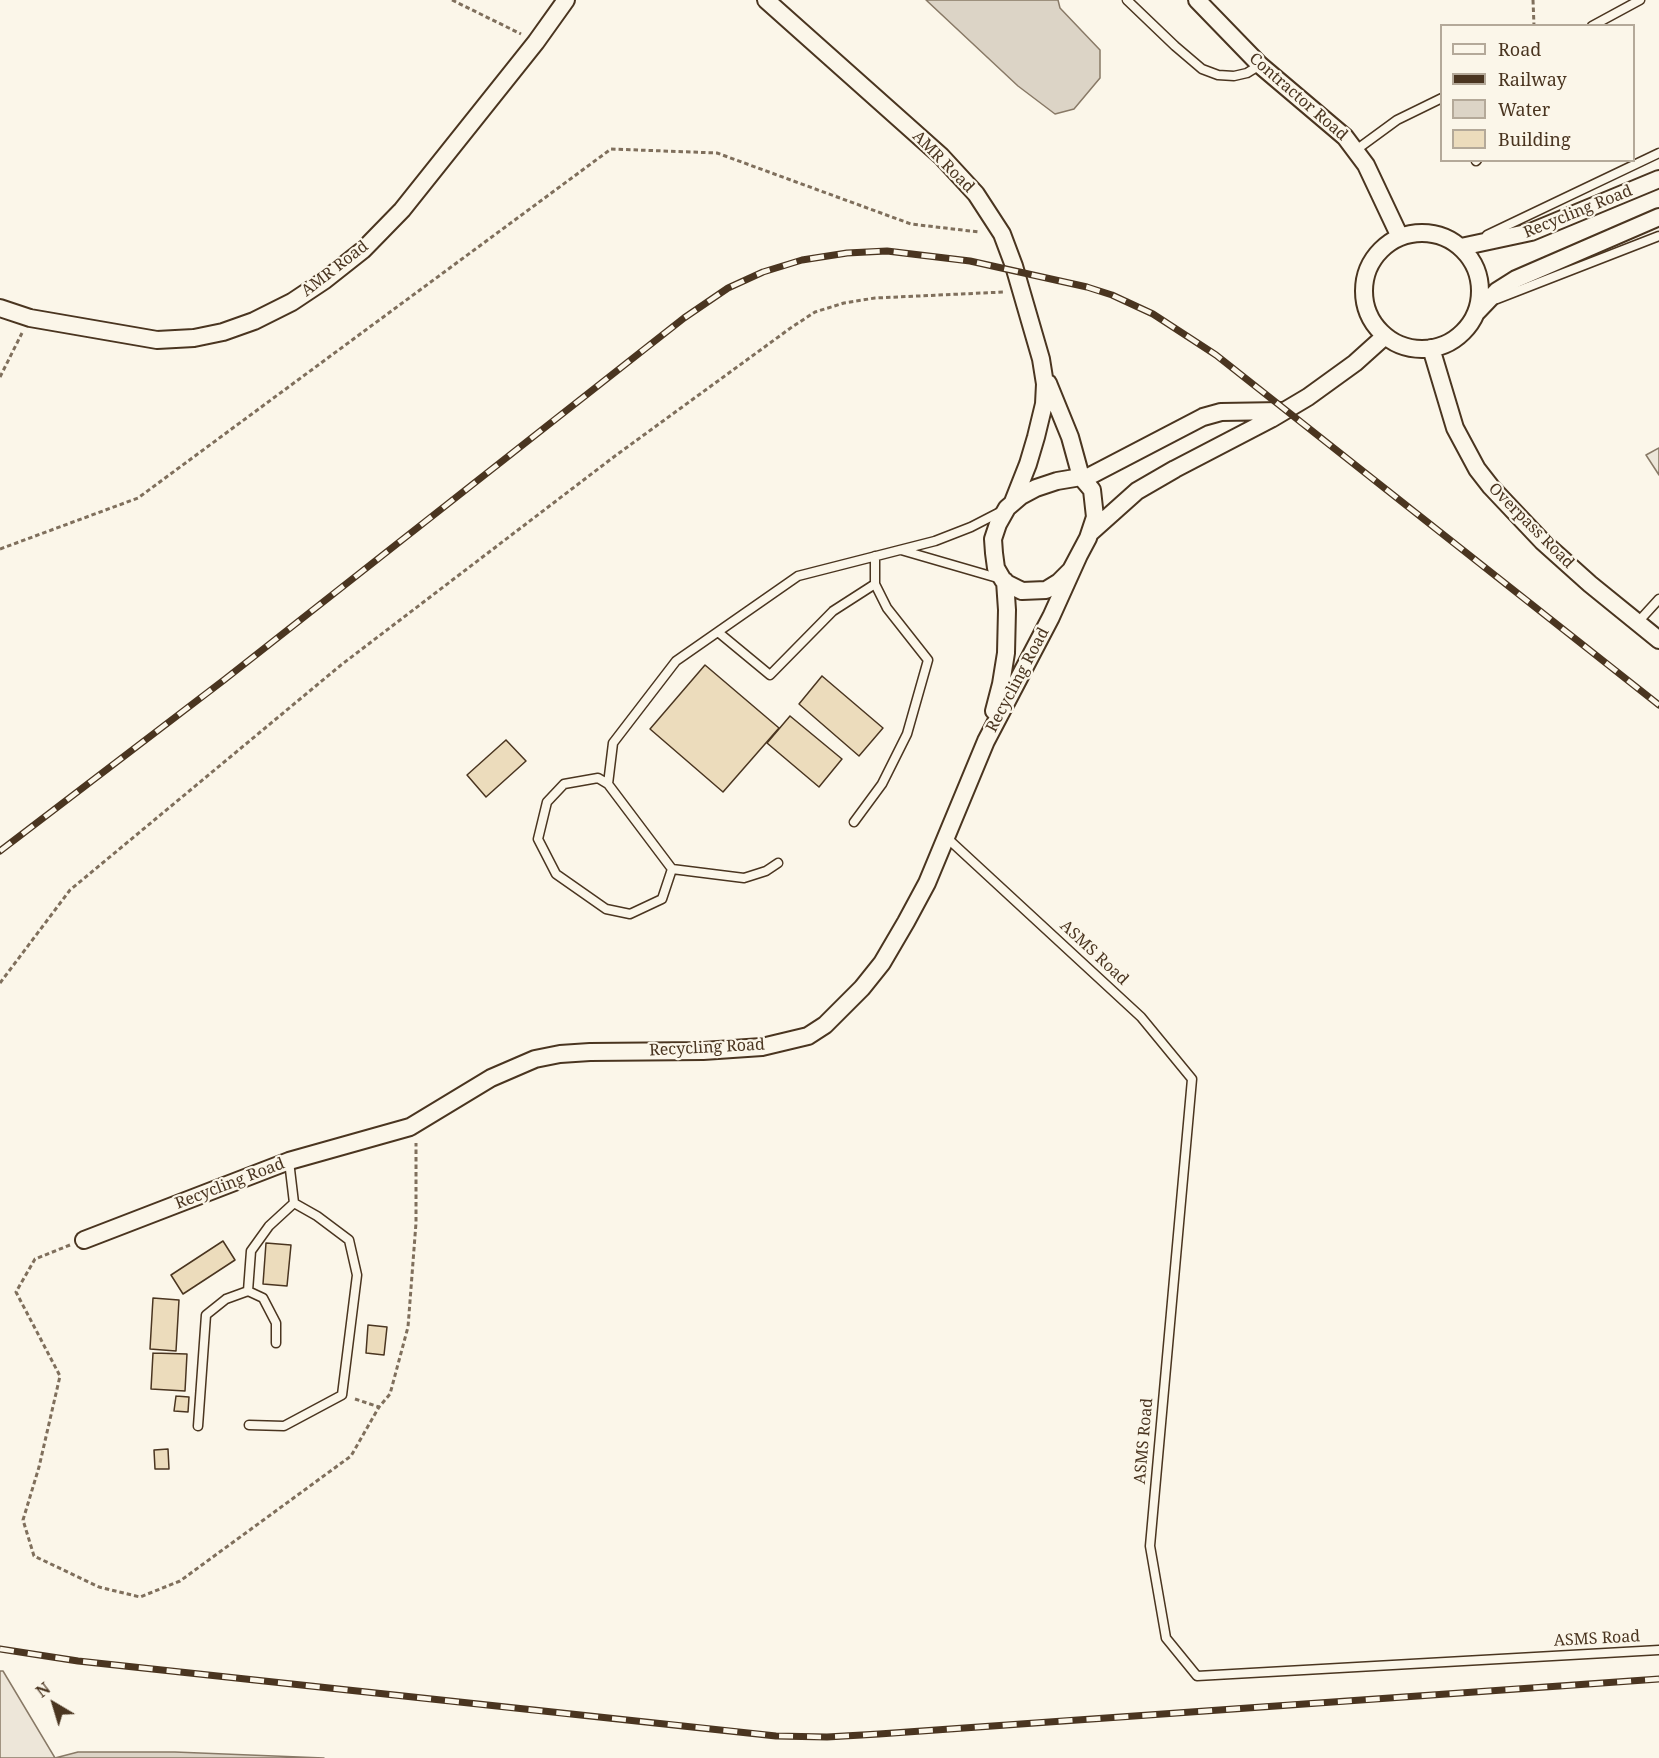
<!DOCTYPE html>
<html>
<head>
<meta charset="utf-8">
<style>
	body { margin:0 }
	#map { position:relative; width:1659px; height:1758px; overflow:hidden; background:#fbf6e9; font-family:"Noto Serif",serif }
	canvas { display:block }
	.legend { position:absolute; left:1440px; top:24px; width:195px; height:138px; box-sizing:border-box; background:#fbf6e9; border:2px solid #b4a999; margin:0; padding:8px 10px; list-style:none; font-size:18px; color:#4a3520 }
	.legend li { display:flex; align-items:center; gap:12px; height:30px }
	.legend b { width:30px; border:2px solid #b4a999 }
	.north { position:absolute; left:24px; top:1674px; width:60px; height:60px; -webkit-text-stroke:4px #fbf6e9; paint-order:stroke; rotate:322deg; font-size:16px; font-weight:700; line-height:24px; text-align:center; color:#4a3520 }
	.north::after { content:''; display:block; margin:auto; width:21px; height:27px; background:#4a3520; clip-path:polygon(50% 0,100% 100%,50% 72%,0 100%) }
</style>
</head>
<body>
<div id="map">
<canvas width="1659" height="1758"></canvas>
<ul class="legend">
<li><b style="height:8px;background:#fbf6e9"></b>Road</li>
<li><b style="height:8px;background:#4a3520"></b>Railway</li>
<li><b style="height:16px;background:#dcd4c6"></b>Water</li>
<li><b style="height:16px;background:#ecdcbc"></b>Building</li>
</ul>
<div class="north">N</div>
</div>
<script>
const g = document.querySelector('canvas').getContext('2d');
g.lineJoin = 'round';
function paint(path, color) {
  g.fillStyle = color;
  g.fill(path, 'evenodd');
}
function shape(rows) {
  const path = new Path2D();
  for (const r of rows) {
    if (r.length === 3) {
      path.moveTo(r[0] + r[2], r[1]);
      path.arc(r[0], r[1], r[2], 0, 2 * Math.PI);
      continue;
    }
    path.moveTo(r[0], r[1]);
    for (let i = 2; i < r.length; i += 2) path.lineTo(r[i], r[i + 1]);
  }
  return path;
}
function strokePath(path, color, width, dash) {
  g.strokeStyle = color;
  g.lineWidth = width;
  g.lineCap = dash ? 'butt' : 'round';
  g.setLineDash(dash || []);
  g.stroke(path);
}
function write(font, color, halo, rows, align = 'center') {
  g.font = font + ' "Noto Serif",serif';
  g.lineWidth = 4.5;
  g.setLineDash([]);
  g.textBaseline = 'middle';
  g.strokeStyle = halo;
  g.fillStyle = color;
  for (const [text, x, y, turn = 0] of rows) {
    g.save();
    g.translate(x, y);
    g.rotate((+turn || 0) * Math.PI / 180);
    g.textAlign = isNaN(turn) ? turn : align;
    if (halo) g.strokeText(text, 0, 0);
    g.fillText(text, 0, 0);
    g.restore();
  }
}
const green = shape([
	[0,1671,3,1671,55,1758,0,1758,0,1671]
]);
const parking = shape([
	[1659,448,1659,475,1646,455,1659,448]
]);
const water = shape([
	[926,0,1058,0,1060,8,1100,50,1100,78,1074,109,1055,114,1018,86,926,0],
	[78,1752,175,1752,324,1758,55,1758,78,1752]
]);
const building = shape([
	[705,665,779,728,723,792,650,729,705,665],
	[822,676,883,728,859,756,799,704,822,676],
	[790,716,842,759,819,787,767,743,790,716],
	[506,740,526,761,486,797,467,775,506,740],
	[223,1241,235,1260,183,1294,171,1275,223,1241],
	[266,1243,291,1245,287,1286,263,1284,266,1243],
	[153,1298,179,1300,176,1351,150,1349,153,1298],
	[368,1325,387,1327,384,1355,366,1353,368,1325],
	[153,1353,187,1354,185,1391,151,1389,153,1353],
	[176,1396,189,1397,188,1412,174,1411,176,1396],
	[168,1449,169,1469,155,1469,154,1450,168,1449]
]);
const path = shape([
	[452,0,521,34],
	[1533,0,1534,26],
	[0,377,22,333],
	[0,549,138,498,611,149,717,153,911,224,979,232],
	[0,983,70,890,341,665,615,456,792,327,815,312,844,303,875,298,1004,292],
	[70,1245,35,1259,16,1292,60,1376,39,1467,23,1520,34,1556,99,1587,140,1597,180,1581,351,1456,379,1407],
	[355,1399,379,1407,390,1394,408,1327,416,1223,416,1143]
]);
const service = shape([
	[1127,0,1175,46,1202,69,1218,75,1234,76,1247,73,1260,65],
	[1592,26,1640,0],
	[1356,150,1397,120,1442,98],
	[1476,161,1477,160],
	[1487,235,1659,153],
	[1497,299,1659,236],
	[901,550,1001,579],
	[1638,622,1659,599],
	[718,632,770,675,833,611,875,584],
	[608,784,598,778,564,784,547,802,538,839,556,874,606,909,630,914,662,899,672,869,608,784,613,743,676,661,798,576,935,541,971,527,1002,511],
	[854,822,882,784,907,734,928,660,887,608,875,584,875,556],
	[946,837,1141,1017,1192,1079,1150,1546,1166,1638,1197,1676,1659,1650],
	[672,869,744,878,766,871,778,863],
	[248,1291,263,1298,276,1323,276,1343],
	[249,1425,284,1426,342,1395,357,1275,349,1240,317,1216,294,1203,289,1161],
	[198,1426,206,1315,226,1299,248,1291,251,1251,269,1226,294,1203]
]);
const minor = shape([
	[766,0,941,156,976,194,1002,234,1014,266,1041,359,1045,384,1044,404,1036,437,1028,464,1013,502],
	[1197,0,1260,65,1345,137,1366,165,1400,237],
	[1422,291,58],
	[1461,247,1531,232,1659,179],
	[0,308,30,318,157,340,194,338,223,332,254,321,292,302,325,280,363,250,402,210,536,42,566,0],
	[1476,313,1497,291,1516,279,1659,217],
	[1431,348,1455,428,1477,469,1491,487,1542,541,1590,584,1659,640],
	[1048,383,1070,437,1081,477],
	[1081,477,1092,490,1095,517,1088,538,1071,570,1059,582,1046,590,1022,591,1008,584,1003,580,996,568,994,553,993,539,998,524,1007,508,1021,496,1036,488,1057,481,1081,477],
	[1084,479,1203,417,1221,412,1282,411],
	[1090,533,1137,491,1175,469,1271,419,1308,397,1355,363,1385,336],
	[994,711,1001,684,1006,653,1007,610,1005,581],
	[84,1240,289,1161,410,1127,491,1078,535,1059,560,1054,590,1052,703,1051,762,1047,808,1036,825,1025,862,988,882,963,906,922,927,883,986,741,1051,617,1079,555]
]);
const rail = shape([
	[0,851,224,680,684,318,728,288,763,272,802,260,847,253,887,251,970,261,1087,287,1112,295,1153,314,1216,355,1659,705],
	[0,1649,78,1661,776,1736,827,1737,879,1734,1659,1679]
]);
const streetNames = [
	["Contractor Road",1298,97,41],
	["AMR Road",943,162,45],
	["Recycling Road",1578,212,-22],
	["AMR Road",335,269,-38],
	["Overpass Road",1531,526,45],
	["Recycling Road",1018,680,-62],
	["ASMS Road",1094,953,43],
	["Recycling Road",707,1048,-3],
	["Recycling Road",230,1184,-21],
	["ASMS Road",1144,1441,-85],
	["ASMS Road",1597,1639,-3]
];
paint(green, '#ede6d9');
strokePath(green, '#887966', 1.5);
paint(parking, '#ede7d9');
strokePath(parking, '#887966', 1.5);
paint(water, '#dcd4c6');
strokePath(water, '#887966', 1.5);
paint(building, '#ecdcbc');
strokePath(building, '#4a3520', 1.5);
strokePath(service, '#4a3520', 11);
strokePath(minor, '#4a3520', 20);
strokePath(path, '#7f6f5c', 3, [4.5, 3]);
strokePath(service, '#fbf6e9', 8);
strokePath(minor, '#fbf6e9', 16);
strokePath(rail, '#4a3520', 7);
strokePath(rail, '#fbf6e9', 4.5, [14]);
write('16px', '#4a3520', '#fbf6e9', streetNames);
</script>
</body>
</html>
